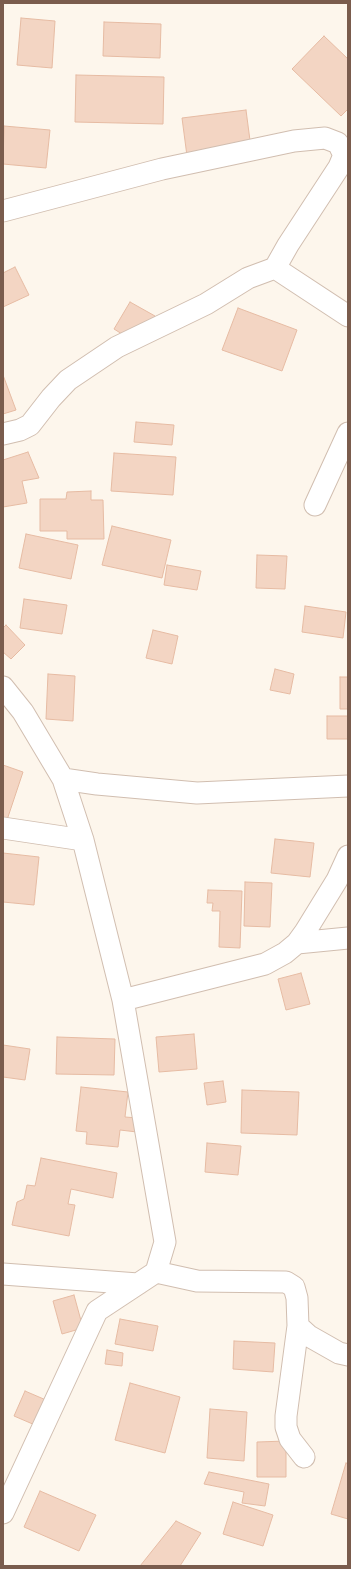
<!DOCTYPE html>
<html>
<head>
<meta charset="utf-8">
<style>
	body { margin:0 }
	#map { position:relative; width:351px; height:1569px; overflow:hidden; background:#fdf6ec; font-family:"Fira Sans Condensed",sans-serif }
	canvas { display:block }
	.frame { position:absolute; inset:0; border:4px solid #7a5c4d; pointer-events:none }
</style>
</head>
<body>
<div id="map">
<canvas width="351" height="1569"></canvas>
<div class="frame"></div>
</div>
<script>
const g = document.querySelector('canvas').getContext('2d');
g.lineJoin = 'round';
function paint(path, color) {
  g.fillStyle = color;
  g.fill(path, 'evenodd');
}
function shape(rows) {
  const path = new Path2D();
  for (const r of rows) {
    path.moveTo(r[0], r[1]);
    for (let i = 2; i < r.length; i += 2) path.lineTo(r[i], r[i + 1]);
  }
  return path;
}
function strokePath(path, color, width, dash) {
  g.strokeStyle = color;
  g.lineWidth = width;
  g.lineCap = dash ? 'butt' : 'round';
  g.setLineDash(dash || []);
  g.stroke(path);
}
const building = shape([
	[21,18,55,21,52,68,17,65,21,18],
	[104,22,161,24,160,58,103,56,104,22],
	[324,36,348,59,348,109,341,116,292,69,324,36],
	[76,75,164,77,163,124,75,122,76,75],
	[246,110,251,148,187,156,182,118,246,110],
	[4,126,50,130,46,168,3,164,4,126],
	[15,267,29,295,3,307,3,273,15,267],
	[130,302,155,316,138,344,114,329,130,302],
	[238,308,297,330,282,371,222,350,238,308],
	[3,375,16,410,3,414,3,375],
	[136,422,174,425,172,445,134,442,136,422],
	[28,452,39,478,22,481,27,503,3,507,3,460,28,452],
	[114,453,176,457,173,495,111,491,114,453],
	[91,491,91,500,103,500,104,539,67,539,67,531,40,531,40,499,66,499,67,492,91,491],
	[112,526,171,540,162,578,102,565,112,526],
	[26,534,78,545,71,579,19,568,26,534],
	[257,555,287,556,285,589,256,588,257,555],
	[167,565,201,571,197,590,164,585,167,565],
	[24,599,67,605,62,634,20,628,24,599],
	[305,606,346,612,343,638,302,632,305,606],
	[6,625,25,645,11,659,3,652,3,628,6,625],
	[153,630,178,636,172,664,146,658,153,630],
	[275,669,294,674,290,694,270,690,275,669],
	[48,674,75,676,73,721,46,719,48,674],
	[340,677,348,677,348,709,340,709,340,677],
	[327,716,348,716,348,739,327,739,327,716],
	[3,765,23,772,7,820,3,819,3,765],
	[275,839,314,843,310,877,271,873,275,839],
	[3,853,39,857,34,905,3,902,3,853],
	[245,882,272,883,270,927,244,926,245,882],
	[208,890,242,891,240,948,219,947,220,911,212,911,213,903,207,903,208,890],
	[301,973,310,1004,286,1010,278,979,301,973],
	[194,1034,197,1069,159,1072,156,1037,194,1034],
	[57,1037,115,1039,114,1075,56,1074,57,1037],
	[3,1045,30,1049,25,1080,3,1077,3,1045],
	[223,1081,226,1102,207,1105,204,1083,223,1081],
	[81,1087,128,1092,125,1117,138,1118,137,1132,120,1130,118,1147,86,1144,87,1132,76,1131,81,1087],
	[242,1090,299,1092,297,1135,241,1133,242,1090],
	[207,1143,241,1146,238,1175,205,1172,207,1143],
	[41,1158,117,1173,113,1198,71,1189,68,1204,75,1205,69,1236,12,1225,17,1202,24,1199,27,1185,35,1186,41,1158],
	[74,1295,83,1328,62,1334,53,1301,74,1295],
	[120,1319,158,1326,153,1351,115,1344,120,1319],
	[234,1341,275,1343,273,1372,233,1369,234,1341],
	[107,1350,123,1353,122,1366,105,1364,107,1350],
	[130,1383,180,1397,165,1453,115,1440,130,1383],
	[25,1391,46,1400,35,1425,14,1416,25,1391],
	[210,1409,247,1412,244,1461,207,1458,210,1409],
	[286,1441,286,1477,257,1477,257,1442,286,1441],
	[346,1463,348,1464,348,1519,331,1514,346,1463],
	[209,1472,269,1484,265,1506,242,1503,244,1492,204,1484,209,1472],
	[40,1491,96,1515,79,1551,24,1527,40,1491],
	[233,1502,273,1515,263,1546,223,1534,233,1502],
	[176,1521,201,1533,180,1566,140,1566,176,1521]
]);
const street = shape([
	[3,211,162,169,294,141,325,138,338,143,344,155,339,167,288,245,275,268,248,278,206,304,117,347,68,380,51,398,30,425,20,430,3,434],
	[275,268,348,316],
	[315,505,348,433],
	[3,687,23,712,63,779,83,840,123,1000,165,1242,156,1272,97,1311,3,1513],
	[63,779,97,784,197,793,348,786],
	[3,828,83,840],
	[297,943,348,938],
	[123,1000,265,964,285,953,297,943,305,932,337,880,348,856],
	[156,1272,197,1281,286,1282,294,1287,297,1298,298,1326,309,1336,339,1353,348,1355],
	[3,1274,138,1284],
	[298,1326,286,1416,286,1427,290,1439,304,1457]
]);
paint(building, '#f3d5c3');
strokePath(building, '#e6bba3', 1);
strokePath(street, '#d1beb0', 23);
strokePath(street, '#fff', 21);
</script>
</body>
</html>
